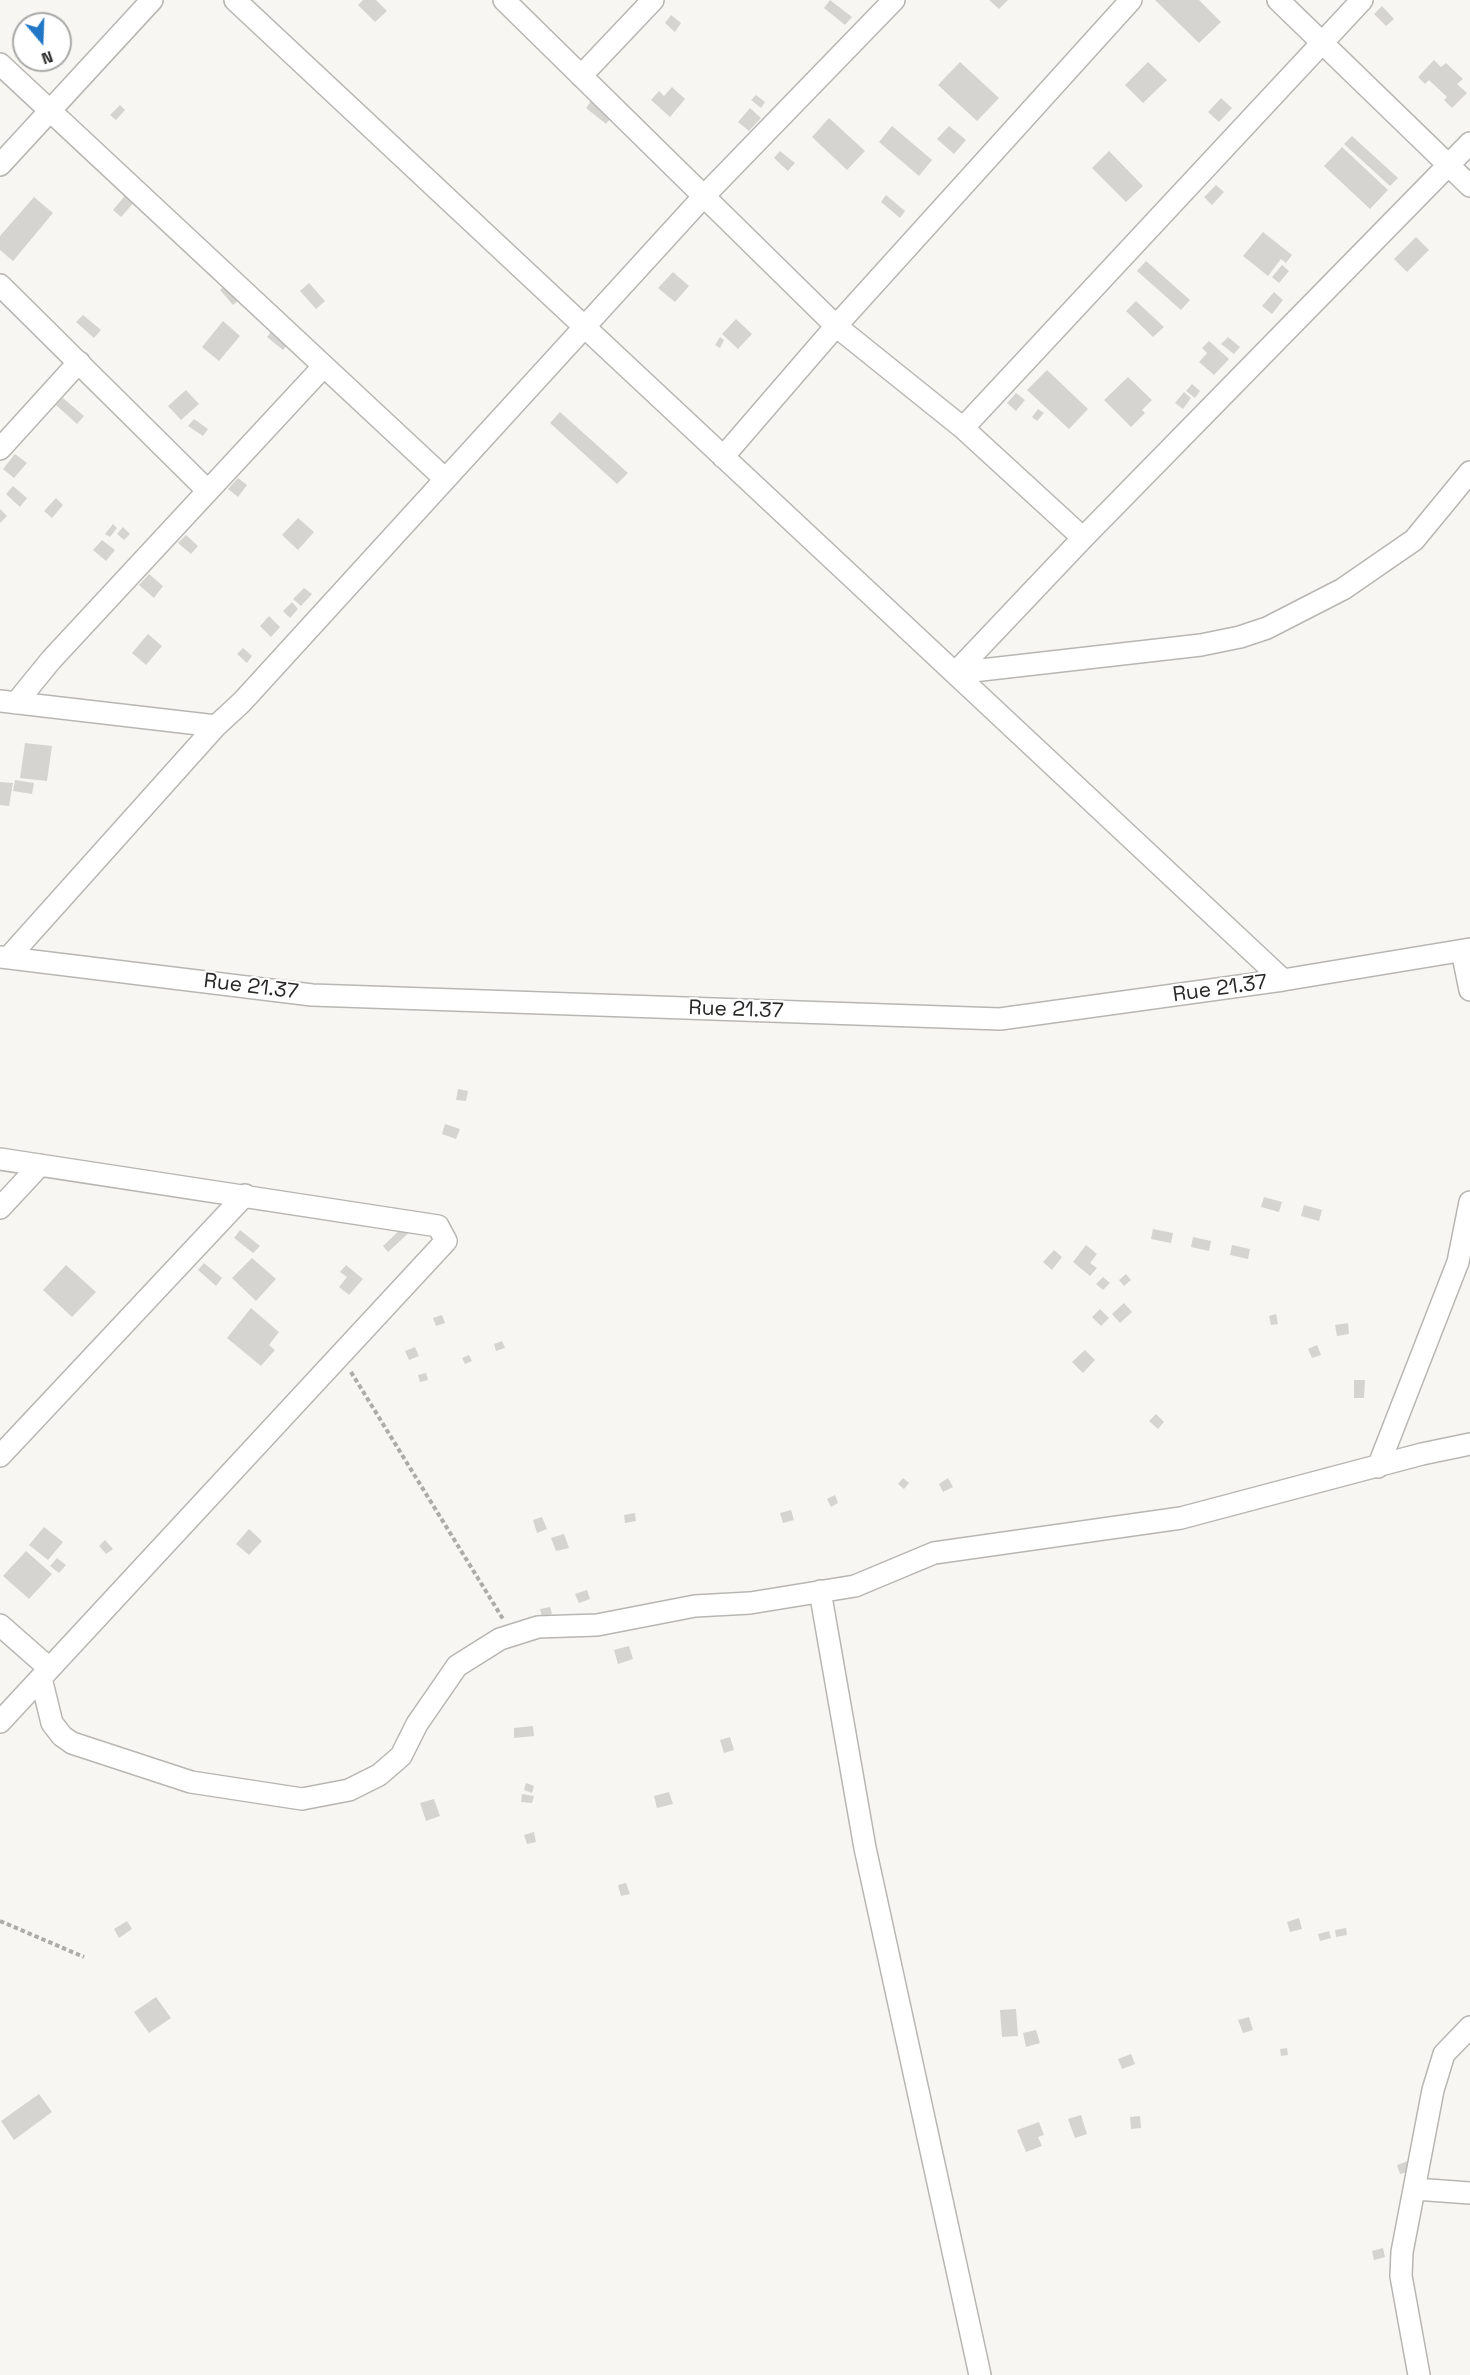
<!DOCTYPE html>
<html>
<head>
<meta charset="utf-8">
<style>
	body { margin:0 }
	#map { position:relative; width:1470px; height:2375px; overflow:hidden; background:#f8f6f3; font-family:"Space Grotesk",sans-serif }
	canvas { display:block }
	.north { position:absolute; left:12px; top:12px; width:60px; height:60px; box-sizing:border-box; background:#fff; border:2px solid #a9a9a8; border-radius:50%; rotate:161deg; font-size:16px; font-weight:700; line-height:24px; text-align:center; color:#282726 }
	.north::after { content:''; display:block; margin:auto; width:21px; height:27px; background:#2177c5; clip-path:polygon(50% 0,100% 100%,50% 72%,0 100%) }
</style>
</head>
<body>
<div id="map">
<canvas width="1470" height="2375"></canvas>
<div class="north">N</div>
</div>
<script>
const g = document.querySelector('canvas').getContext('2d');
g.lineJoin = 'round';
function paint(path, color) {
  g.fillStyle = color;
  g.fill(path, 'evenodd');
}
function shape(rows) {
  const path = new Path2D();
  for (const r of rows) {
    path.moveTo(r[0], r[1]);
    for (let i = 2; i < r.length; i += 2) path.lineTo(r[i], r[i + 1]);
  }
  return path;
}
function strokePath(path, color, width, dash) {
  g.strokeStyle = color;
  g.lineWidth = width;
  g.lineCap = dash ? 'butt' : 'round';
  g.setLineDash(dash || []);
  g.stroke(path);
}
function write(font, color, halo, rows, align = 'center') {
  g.font = font + ' "Space Grotesk",sans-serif';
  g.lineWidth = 4.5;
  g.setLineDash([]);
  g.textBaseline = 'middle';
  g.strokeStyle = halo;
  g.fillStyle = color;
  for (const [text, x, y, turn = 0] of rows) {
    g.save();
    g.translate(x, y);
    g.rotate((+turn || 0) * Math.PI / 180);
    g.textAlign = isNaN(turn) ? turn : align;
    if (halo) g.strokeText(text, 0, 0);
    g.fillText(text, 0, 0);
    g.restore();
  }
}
const building = shape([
	[363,0,376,0,387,11,375,22,358,5],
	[830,0,852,17,845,25,824,8],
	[989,0,1008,0,999,9],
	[1155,0,1199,0,1221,22,1199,43],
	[1382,6,1394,19,1386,26,1374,14],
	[671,15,681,23,675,32,665,23],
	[1434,60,1441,67,1446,63,1463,79,1457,84,1467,93,1452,108,1444,100,1447,97,1429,80,1425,84,1418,77],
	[960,62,999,98,977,121,938,85],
	[1148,62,1167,80,1143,103,1125,85],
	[672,87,685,99,670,117,651,100,659,91,664,96],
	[756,95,765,102,761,108,751,100],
	[593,98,613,115,606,124,586,108],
	[1221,98,1232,108,1219,122,1208,112],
	[120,105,125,110,116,120,110,115],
	[750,108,761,118,749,131,738,122],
	[829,118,865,151,847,170,812,137],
	[892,126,932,160,919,176,879,142],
	[949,126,966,140,954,154,937,139],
	[1352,136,1398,178,1390,186,1344,144],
	[1342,147,1388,190,1370,209,1324,166],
	[780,151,795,163,788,171,774,158],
	[1109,151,1143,186,1126,202,1092,168],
	[1216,185,1224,192,1212,205,1204,197],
	[128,192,137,199,121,217,113,210],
	[886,195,905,211,900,218,881,202],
	[34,197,53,213,13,261,0,250,0,236],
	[1263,232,1292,255,1286,263,1281,259,1268,276,1243,256],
	[1416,237,1429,250,1407,272,1394,259],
	[1146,261,1190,300,1181,310,1137,271],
	[1282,265,1289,271,1279,283,1272,277],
	[673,272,689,286,675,302,658,288],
	[229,282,241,298,233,305,220,290],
	[309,283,325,301,316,309,300,291],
	[1274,292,1283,300,1272,314,1262,306],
	[1136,301,1164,327,1153,337,1126,311],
	[83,315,101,330,94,338,76,322],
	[736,319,752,334,738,349,722,334],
	[223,321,240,336,219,361,202,347],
	[275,327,291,340,283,350,267,337],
	[720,337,724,340,720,348,715,345],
	[1228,337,1240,347,1234,354,1221,344],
	[1209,341,1229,359,1214,375,1199,362,1207,353,1202,348],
	[1047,370,1088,409,1069,429,1027,390],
	[1128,377,1152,400,1142,410,1145,413,1131,427,1104,400],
	[1192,384,1200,391,1195,398,1186,391],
	[186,390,199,404,181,420,168,406],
	[1184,392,1191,398,1183,409,1175,403],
	[1016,393,1025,400,1016,411,1007,403],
	[63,398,84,416,77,424,56,405],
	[1038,409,1044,413,1037,421,1032,417],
	[560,412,628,473,617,484,550,423],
	[194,419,208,429,203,436,188,426],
	[15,454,27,463,14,478,3,469],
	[238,478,247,485,238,497,228,489],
	[13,486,27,498,20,507,6,494],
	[56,498,63,505,52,518,44,511],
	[0,509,7,516,0,523],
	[298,518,314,532,298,550,282,535],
	[113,524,117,528,110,537,105,534],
	[123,527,130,534,124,540,117,534],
	[186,535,198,546,191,554,178,543],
	[102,540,115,550,106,561,93,550],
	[149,574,163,586,154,598,139,585],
	[304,588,312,594,301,606,293,599],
	[292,602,298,609,290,618,283,611],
	[269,616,280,627,271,637,260,626],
	[148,634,162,646,146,665,132,653],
	[243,648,252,656,247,663,237,654],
	[25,743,52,746,47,781,20,778],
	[15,780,34,783,32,794,13,791],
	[0,782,13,783,9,806,0,805],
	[458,1089,468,1091,466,1101,456,1100],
	[445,1124,460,1129,456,1139,442,1134],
	[1264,1197,1282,1202,1279,1212,1261,1207],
	[1304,1205,1322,1210,1319,1221,1301,1216],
	[407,1223,413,1229,388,1252,383,1246],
	[1153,1229,1173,1233,1171,1243,1151,1239],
	[240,1230,260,1246,253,1253,234,1238],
	[1193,1237,1211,1241,1209,1251,1191,1247],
	[1086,1245,1097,1254,1090,1263,1097,1268,1090,1276,1073,1262],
	[1232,1245,1250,1249,1248,1259,1230,1255],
	[1054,1250,1062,1257,1052,1270,1043,1262],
	[252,1258,276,1279,256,1301,232,1278],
	[204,1263,222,1278,216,1286,198,1270],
	[66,1265,96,1292,72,1317,43,1290],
	[346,1265,363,1279,349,1295,339,1287,347,1277,340,1272],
	[1126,1274,1131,1280,1124,1286,1119,1280],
	[1103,1277,1110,1283,1103,1290,1096,1284],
	[1124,1303,1132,1312,1120,1323,1112,1314],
	[251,1308,279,1332,269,1345,275,1350,261,1366,227,1338],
	[1100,1309,1109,1318,1101,1326,1092,1317],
	[1276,1314,1278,1324,1271,1325,1269,1316],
	[442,1315,445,1323,436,1326,433,1318],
	[1348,1323,1349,1334,1337,1336,1335,1325],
	[502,1341,505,1348,496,1351,494,1344],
	[1317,1345,1321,1355,1312,1358,1308,1349],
	[415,1347,419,1356,409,1360,405,1351],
	[1085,1350,1095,1360,1083,1373,1072,1362],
	[469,1355,472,1361,465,1364,462,1358],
	[426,1373,428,1380,420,1382,418,1375],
	[1354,1380,1365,1380,1364,1398,1354,1398],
	[1156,1414,1164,1422,1158,1429,1149,1421],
	[903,1478,909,1483,904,1489,898,1484],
	[948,1478,953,1487,943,1492,939,1484],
	[835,1495,838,1503,831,1507,827,1499],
	[791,1510,794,1520,783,1523,780,1513],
	[635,1513,636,1521,625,1523,624,1515],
	[542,1517,547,1529,537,1533,533,1520],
	[44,1527,63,1542,48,1560,29,1545],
	[249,1529,262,1541,249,1555,236,1544],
	[564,1534,569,1548,556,1551,551,1538],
	[105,1540,113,1549,106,1554,99,1546],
	[26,1551,52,1574,29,1599,3,1576],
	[57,1558,66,1565,59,1573,50,1566],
	[587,1590,590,1599,579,1603,575,1594],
	[550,1607,552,1614,542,1617,540,1609],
	[629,1646,633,1659,618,1664,614,1650],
	[533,1726,534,1736,514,1738,514,1728],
	[730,1737,734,1750,724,1753,720,1740],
	[526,1783,534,1786,532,1793,524,1790],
	[669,1792,673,1804,657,1808,654,1796],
	[522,1794,534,1796,532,1803,521,1802],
	[434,1799,440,1816,426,1821,420,1803],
	[534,1832,536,1842,527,1844,524,1835],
	[626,1883,630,1894,621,1896,618,1885],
	[1299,1918,1302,1929,1290,1932,1287,1922],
	[127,1921,132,1929,119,1938,114,1929],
	[1346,1928,1347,1935,1336,1937,1335,1930],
	[1329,1931,1331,1938,1320,1941,1318,1934],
	[156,1997,171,2018,149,2033,134,2012],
	[1016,2009,1018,2036,1002,2037,1000,2010],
	[1249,2017,1253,2030,1243,2033,1238,2020],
	[1036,2030,1040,2043,1026,2047,1023,2033],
	[1287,2048,1288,2055,1281,2056,1280,2049],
	[1131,2054,1135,2064,1122,2069,1118,2059],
	[39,2094,52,2112,14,2140,1,2121],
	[1081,2115,1087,2134,1075,2138,1068,2119],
	[1140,2116,1141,2128,1131,2129,1130,2117],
	[1039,2122,1044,2135,1038,2137,1042,2146,1026,2152,1017,2130],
	[1408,2161,1411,2171,1400,2174,1397,2165],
	[1383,2248,1385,2257,1374,2260,1372,2251]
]);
const path = shape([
	[351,1372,503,1619],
	[0,1921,84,1957]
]);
const minor = shape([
	[235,0,1283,980],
	[504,0,836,326,963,428,1083,538],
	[1278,0,1470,186],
	[0,64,444,478],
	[581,76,653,0],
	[0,165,152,0],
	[0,285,208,491],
	[963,428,1362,0],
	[0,449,79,362],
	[723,457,836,326,1131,0],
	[955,673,1083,538,1470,143],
	[955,673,1201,645,1240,637,1267,628,1343,589,1414,540,1470,472],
	[0,701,216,726],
	[16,703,51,660,323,367],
	[1462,951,1470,990],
	[0,957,312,995,1000,1019,1283,980,1470,949],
	[8,958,216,726,242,702,704,196,894,0],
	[0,1159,438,1226,446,1241,0,1722],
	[0,1208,40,1165],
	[0,1456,245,1195],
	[1378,1467,1458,1262,1470,1202],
	[820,1591,865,1848,980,2375],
	[0,1625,49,1668],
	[41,1678,52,1723,62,1736,72,1743,191,1782,302,1799,349,1790,379,1775,401,1756,417,1724,457,1666,500,1639,538,1627,597,1625,695,1606,750,1603,855,1586,934,1553,1181,1518,1422,1454,1470,1444],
	[1415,2189,1470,2193],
	[1419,2375,1401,2276,1402,2252,1433,2090,1444,2054,1470,2027]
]);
const streetNames = [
	["Rue 21.37",251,987,7],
	["Rue 21.37",1220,989,-8],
	["Rue 21.37",736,1010,2]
];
paint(building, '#d6d4d1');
strokePath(minor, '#b8b6b3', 24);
strokePath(path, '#adaca9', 4, [4.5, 3]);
strokePath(minor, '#fff', 21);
write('21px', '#282726', '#fff', streetNames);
</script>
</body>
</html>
